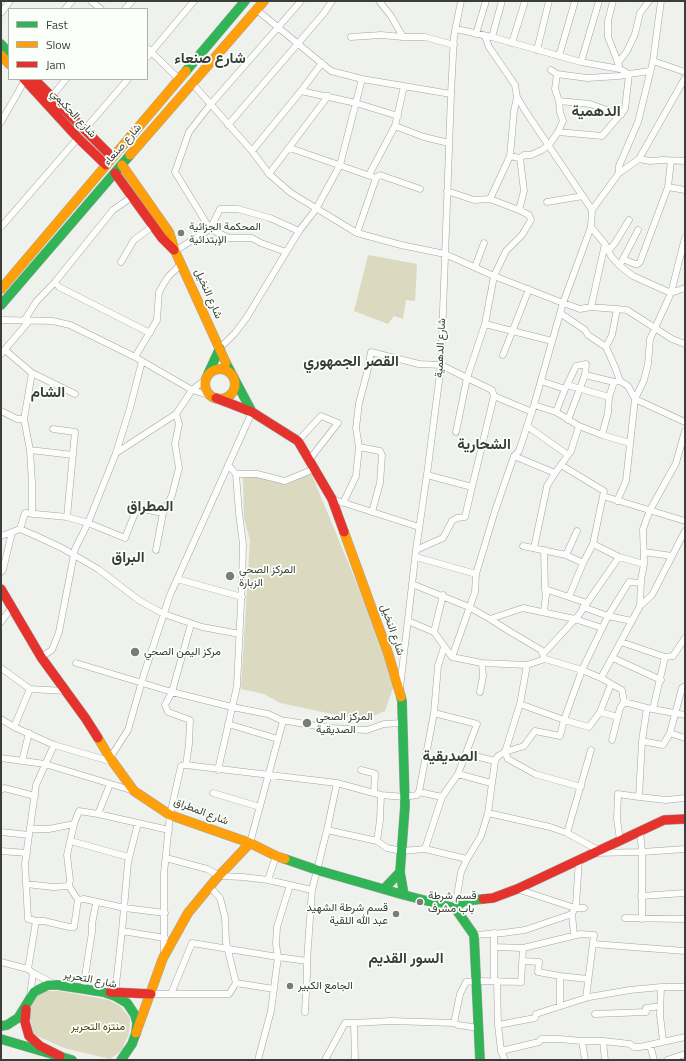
<!DOCTYPE html>
<html>
<head>
<meta charset="utf-8">
<style>
	body { margin:0 }
	#map { position:relative; width:686px; height:1061px; overflow:hidden; background:#eef1ec; font-family:"Titillium Web",sans-serif }
	canvas { display:block }
	.frame { position:absolute; inset:0; border:2px solid #3b3d3a; pointer-events:none }
	.legend { position:absolute; left:8px; top:8px; width:140px; height:72px; box-sizing:border-box; background:#fbfff9; border:1px solid #aeb1ad; margin:0; padding:5px 7px; list-style:none; font-size:12px; color:#3b3d3a }
	.legend li { display:flex; align-items:center; gap:8px; height:20px }
	.legend b { width:20px; border:1px solid #aeb1ad }
</style>
</head>
<body>
<div id="map">
<canvas width="686" height="1061"></canvas>
<div class="frame"></div>
<ul class="legend">
<li><b style="height:5px;background:#30b455"></b>Fast</li>
<li><b style="height:5px;background:#ff9f0a"></b>Slow</li>
<li><b style="height:5px;background:#e5322d"></b>Jam</li>
</ul>
</div>
<script>
const g = document.querySelector('canvas').getContext('2d');
g.lineJoin = 'round';
function paint(path, color) {
  g.fillStyle = color;
  g.fill(path, 'evenodd');
}
function shape(rows) {
  const path = new Path2D();
  for (const r of rows) {
    if (r.length === 3) {
      path.moveTo(r[0] + r[2], r[1]);
      path.arc(r[0], r[1], r[2], 0, 2 * Math.PI);
      continue;
    }
    path.moveTo(r[0], r[1]);
    for (let i = 2; i < r.length; i += 2) path.lineTo(r[i], r[i + 1]);
  }
  return path;
}
function strokePath(path, color, width, dash) {
  g.strokeStyle = color;
  g.lineWidth = width;
  g.lineCap = dash ? 'butt' : 'round';
  g.setLineDash(dash || []);
  g.stroke(path);
}
function write(font, color, halo, rows, align = 'center') {
  g.font = font + ' "Titillium Web",Vazirmatn,sans-serif';
  g.lineWidth = 3.5;
  g.setLineDash([]);
  g.textBaseline = 'middle';
  g.strokeStyle = halo;
  g.fillStyle = color;
  for (const [text, x, y, turn = 0] of rows) {
    g.save();
    g.translate(x, y);
    g.rotate((+turn || 0) * Math.PI / 180);
    g.textAlign = isNaN(turn) ? turn : align;
    if (halo) g.strokeText(text, 0, 0);
    g.fillText(text, 0, 0);
    g.restore();
  }
}
const green = shape([
	[368,255,417,264,415,301,406,300,403,319,394,316,388,324,354,311],
	[250,471,284,480,311,473,387,656,394,685,385,711,368,718,356,719,280,703,264,694,241,689,250,540,244,519,243,478],
	[46,991,59,991,109,1000,120,1006,130,1018,129,1034,121,1051,110,1059,64,1048,33,1034,30,1018,30,1009,34,998]
]);
const street = shape([
	[91,1,101,9],
	[379,1,391,16,403,37],
	[613,1,608,21,608,37,619,65],
	[65,9,72,1],
	[125,9,132,1],
	[257,10,331,71,362,79,451,94],
	[1,13,10,1],
	[456,29,492,37,581,62,620,69,629,74,650,71],
	[476,34,486,1],
	[485,36,489,47,515,85,517,97,526,112,592,210],
	[351,37,381,35,403,37,425,37,454,45],
	[492,37,502,1],
	[512,43,525,1],
	[147,48,179,79],
	[537,50,549,1],
	[559,56,575,1],
	[147,57,194,1],
	[653,61,685,72],
	[581,62,599,1],
	[618,63,627,51,635,34,640,13,649,1],
	[551,70,557,74,587,78,619,76,629,74,625,109,602,136,558,132],
	[192,83,252,151,269,174,291,193,357,233,401,245,445,254,494,276,563,303,580,309,591,307,605,244],
	[301,91,322,63],
	[52,96,66,79],
	[559,101,590,104,621,115],
	[1,122,25,80],
	[228,125,324,13,332,1],
	[395,126,424,137,449,143],
	[85,129,128,79],
	[290,148,376,178,357,233],
	[252,151,301,91,356,103,398,116],
	[510,156,520,158,524,191,519,210],
	[520,158,524,155,531,155,542,150,549,145,558,132,563,121,560,112,559,101,555,89,557,74],
	[639,159,650,161,663,160,685,161],
	[619,173,619,166,638,122,653,61,661,1],
	[269,174,328,96],
	[369,175,395,126,404,86],
	[376,178,380,175,420,189],
	[668,187,685,190],
	[490,199,510,156,514,111,517,97],
	[547,202,583,196],
	[1,227,78,138],
	[591,227,605,244,611,256,620,266,633,276,671,293,685,288],
	[685,238,671,293,650,339,648,364,644,380,635,399,685,422],
	[175,251,210,229,220,209,238,209,270,218,299,231],
	[608,251,615,243,629,220],
	[286,252,261,243,252,238,229,238,210,229,175,172,189,132,210,105,301,1],
	[623,259,635,264,638,264,640,262,668,187,671,161],
	[121,262,134,240,153,226],
	[621,263,638,230],
	[475,267,484,243],
	[55,282,59,287,150,333],
	[591,307,627,310,672,339,685,344],
	[560,313,585,330,588,335,606,347,615,367,620,381],
	[1,320,53,321,70,325,135,357,192,390,212,396],
	[24,321,36,302,55,282,113,210,132,197],
	[485,324,552,341],
	[606,347,612,335,617,309],
	[220,348,235,333,247,317,299,231,316,209,340,165,362,79],
	[5,350,32,373,75,394],
	[1,354,29,321],
	[503,355,529,289],
	[135,357,157,320,159,292,163,285,168,277,181,264],
	[585,375,614,382,620,381,628,386,635,399,626,481,617,501],
	[541,381,565,389],
	[567,385,609,397],
	[534,405,556,412,579,426,602,435,630,443],
	[1,411,17,419,24,419],
	[556,412,565,389,576,366,586,364,585,375,568,420],
	[527,426,568,455],
	[53,429,75,432,67,517],
	[456,432,467,378,492,390,494,396],
	[602,435,608,413,609,397,614,382],
	[298,441,321,416,338,423,309,460],
	[359,447,380,451,382,455,380,483,372,512],
	[30,450,73,455],
	[116,453,176,414,192,390,206,379],
	[514,456,555,473,571,451,579,426],
	[561,465,604,491,593,544,583,563,569,597],
	[236,474,257,474,285,481,314,469],
	[427,475,472,487,494,396,532,412],
	[603,496,685,521],
	[332,499,419,527],
	[343,503,356,476,359,447,356,428,359,403,367,373,371,352,419,364,441,365,467,378,485,324,494,276,506,251,522,235,531,220,529,215,519,210,490,199,474,200,447,191],
	[32,514,32,483,30,450,24,419,32,373],
	[20,529,34,535,62,548,98,569,140,601,164,614,202,627,240,634],
	[1,536,12,532],
	[593,544,619,557],
	[523,546,566,555,583,563],
	[534,548,547,486,555,473],
	[156,550,163,513,172,495,179,468,175,444,179,424,176,414],
	[416,550,443,538,452,521,457,518,465,517,472,487],
	[644,552,672,556],
	[566,555,577,531],
	[416,557,476,574],
	[1,572,3,570,12,532,20,529,25,513,67,517,88,523,125,538,135,513,143,509,163,513],
	[177,579,242,597],
	[412,584,469,607,490,619,509,631,541,650,545,659],
	[545,589,587,603],
	[640,606,641,580,644,564,643,529,650,510,676,463,685,431],
	[583,607,608,616,632,621],
	[544,612,546,595,545,589,544,550],
	[490,619,523,608,575,619,602,628],
	[408,621,434,632,452,657,482,663,527,665],
	[1,622,12,607],
	[434,632,443,595],
	[621,642,665,657,673,656,685,638],
	[543,654,578,616,619,557,644,564],
	[41,657,52,650,59,632,75,549,88,523,116,453,130,408,142,361],
	[452,657,475,592,476,574,495,511,514,456,519,451,534,405,563,303,591,227,592,210,619,173,639,159,685,78],
	[613,658,661,680],
	[76,663,172,692,232,707,268,714,283,721],
	[1,668,30,689,65,691],
	[601,678,640,606,652,595,685,531],
	[400,688,416,550,428,467,441,365,451,94,454,36,461,1],
	[480,692,483,676,482,663],
	[520,704,564,720,582,670,608,616,629,582,641,583],
	[653,709,665,657],
	[600,712,618,717],
	[1,719,14,727,54,745,113,762],
	[228,724,278,739],
	[14,727,30,689],
	[670,733,685,738],
	[612,740,620,708,624,702],
	[642,741,647,708],
	[467,754,495,761],
	[1,758,45,764,134,791],
	[110,758,128,730,144,674,170,595,252,412],
	[22,761,29,733],
	[186,765,189,744,190,720,168,712,165,705,172,692,191,624],
	[218,770,237,686,242,582,243,544,239,513,236,474,228,465],
	[361,770,373,773,375,774,374,793],
	[458,774,491,783],
	[581,787,535,774,508,759,505,752,524,746,535,731,560,736,564,720,589,727,600,712,611,684],
	[1,790,4,788,35,796],
	[419,792,442,797],
	[213,793,260,807],
	[639,797,666,800,685,798],
	[488,813,550,827,567,833,598,850],
	[98,814,110,784],
	[30,829,49,829,74,824,79,811,98,814,169,830],
	[327,830,377,841,387,848,402,851,425,849,467,859],
	[640,831,642,852,642,919],
	[1,832,29,835],
	[567,833,591,750],
	[620,840,617,819,618,794,639,797,642,741,663,745,670,733,682,688,685,686],
	[71,841,128,857],
	[377,841,380,820,381,795],
	[250,843,283,721,287,721,330,728,367,730,384,724,403,723],
	[425,849,442,797,458,774,477,724,434,713],
	[1,851,27,853],
	[594,853,642,852,685,849],
	[166,858,207,869,220,876,243,877,268,880,312,890],
	[268,880,276,856],
	[26,884,53,887,69,886],
	[517,889,575,908,576,905,579,859],
	[641,896,685,893],
	[78,900,84,899,125,908,165,913],
	[455,908,461,872,467,859,481,836,488,813,495,761,498,756,505,752,520,704,527,665,545,659,582,670,601,678,622,690,624,702,647,708,685,715],
	[625,918,685,919],
	[36,921,44,921,69,927,74,927,78,900,69,886,70,880,67,855,74,824],
	[122,931,128,862,138,823],
	[494,933,494,947,523,948,581,934,594,935,586,998],
	[474,935,503,933,525,930,572,914],
	[574,935,572,914,575,908,584,908],
	[593,944,685,951],
	[494,947,494,981],
	[164,955,164,873,170,815,181,766,186,765,337,783,381,795,405,797,417,795,419,792,434,713,438,666,444,647],
	[523,961,539,962,538,972,560,976,588,979],
	[1,962,28,969],
	[33,973,28,969,36,921,28,919,25,864,36,785,54,745],
	[560,976,560,1006],
	[497,981,498,1025,501,1051,505,1060],
	[236,983,274,989],
	[661,987,660,1015,663,1041],
	[83,989,92,932,92,924,96,903],
	[115,994,122,931,165,938],
	[151,994,229,994,236,983,226,942,225,917,220,898,210,887],
	[171,994,192,943,278,957,276,944,277,927,290,885],
	[30,996,33,973,54,984],
	[305,1012,307,974,307,961,312,890,327,830,337,783],
	[595,1014,646,1012,646,1008,660,1006],
	[354,1023,391,1021,454,1023,458,1025,479,1028],
	[454,1023,460,994,466,982,476,981,521,982,523,948],
	[498,1025,535,1018,536,1014,589,997,630,990,661,987,685,987],
	[582,1041,585,1060],
	[603,1041,605,1060],
	[650,1045,654,1060],
	[501,1051,539,1042,541,1039,559,1039,582,1041,603,1041,630,1044,634,1047,640,1047,685,1037],
	[258,1060,271,1011,278,957,307,961],
	[325,1060,345,1023,354,1023,355,1060],
	[667,1060,685,1054]
]);
const fast = shape([
	[1,44,9,53],
	[186,71,245,1],
	[1,305,130,155],
	[226,363,252,412],
	[208,374,220,348],
	[285,859,317,870,404,895,455,908,464,901,483,899],
	[400,872,404,895],
	[384,889,400,872,405,806,402,701,401,697],
	[455,908,474,935,480,1060],
	[1,1026,7,1025,18,1018,34,992,48,985,58,985,103,992,115,996,127,1003,135,1015,137,1023,136,1033,132,1044,121,1060],
	[1,1039,72,1060]
]);
const slow = shape([
	[1,55,9,64],
	[130,155,264,1],
	[122,165,169,232,175,251,226,363],
	[1,289,186,71],
	[220,384,15],
	[344,532,388,653,401,697],
	[98,738,110,758,134,791,170,815,250,843,276,856,285,859],
	[136,1033,163,958,188,913,216,879,250,843]
]);
const jam = shape([
	[24,79,78,138,106,165],
	[34,79,112,157],
	[115,173,162,238,174,250],
	[216,398,252,412,298,441,332,499,344,532],
	[1,589,41,657,86,719,98,738],
	[483,899,493,898,517,889,664,820,685,819],
	[110,992,151,994],
	[26,1009,25,1022,29,1036,40,1046,60,1056]
]);
const markers = [
	[181,233,4,"#7a7c78"],
	[230,576,5,"#7a7c78"],
	[135,652,5,"#7a7c78"],
	[307,723,5,"#7a7c78"],
	[420,902,4,"#7a7c78"],
	[396,914,4,"#7a7c78"],
	[290,986,4,"#7a7c78"]
];
const streetNames = [
	["شارع الحكيمي",73,114,47],
	["شارع صنعاء",123,145,-49],
	["شارع النخيل",208,294,66],
	["شارع الدهمية",441,348,-87],
	["شارع النخيل",392,630,71],
	["شارع المطراق",201,812,21],
	["شارع التحرير",90,980,11]
];
const poiNames = [
	["المحكمة الجزائية",189,227],
	["الإبتدائية",189,240],
	["المركز الصحي",239,570],
	["الزبارة",239,583],
	["مركز اليمن الصحي",144,652],
	["المركز الصحي",316,717],
	["الصديقية",316,730],
	["قسم شرطة",428,896],
	["باب مشرف",428,909],
	["قسم شرطة الشهيد",388,908,"right"],
	["عبد الله اللقية",388,921,"right"],
	["الجامع الكبير",298,986]
];
const parkNames = [
	["منتزه التحرير",98,1027]
];
const districtNames = [
	["شارع صنعاء",210,59],
	["الدهمية",596,112],
	["القصر الجمهوري",351,362],
	["الشام",48,393],
	["الشحارية",484,445],
	["المطراق",150,507],
	["البراق",128,558],
	["الصديقية",450,757],
	["السور القديم",406,959]
];
paint(green, '#dcd9c1');
strokePath(street, '#a3a5a1', 7);
strokePath(fast, '#a3a5a1', 10);
strokePath(slow, '#a3a5a1', 10);
strokePath(jam, '#a3a5a1', 10);
strokePath(street, '#fcfdfc', 6);
strokePath(fast, '#30b455', 9);
strokePath(slow, '#ff9f0a', 9);
strokePath(jam, '#e5322d', 9);
for (const [x, y, r, color] of markers) {
  const dot = new Path2D();
  dot.arc(x, y, r, 0, 2 * Math.PI);
  g.fillStyle = color;
  g.fill(dot);
  strokePath(dot, '#fbfff9', 1.5);
}
write('11px', '#3b3d3a', '#fbfff9', streetNames);
write('11px', '#3b3d3a', '#fbfff9', poiNames, 'left');
write('11px', '#493f09', '#fbfff9', parkNames);
write('bold 15px', '#3b3d3a', '#fbfff9', districtNames);
</script>
</body>
</html>
